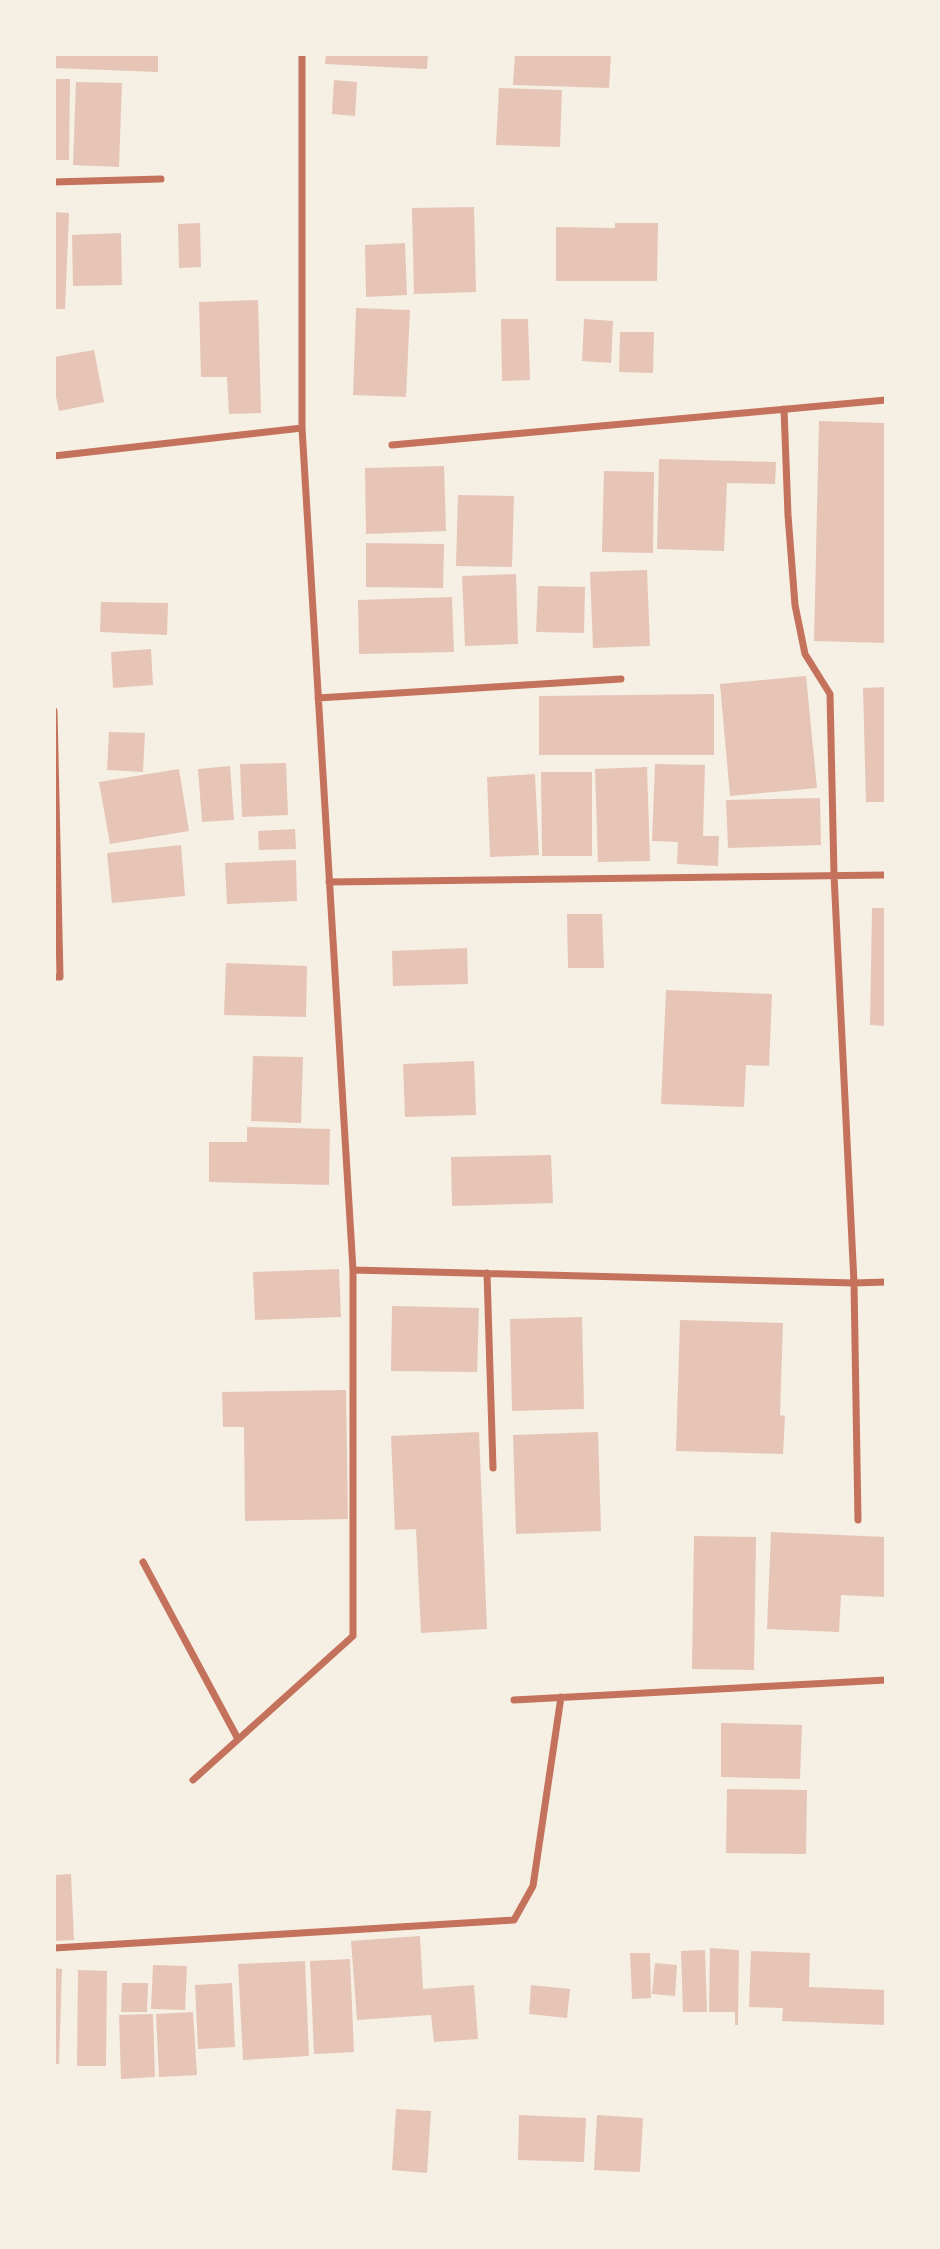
<!DOCTYPE html>
<html>
<head>
<meta charset="utf-8">
<style>
	body { margin:0 }
	#map { position:relative; width:940px; height:2249px; overflow:hidden; background:#f6efe4; font-family:"Sofia Sans Condensed",sans-serif }
	canvas { display:block }
	.frame { position:absolute; inset:0; border:56px solid #f6efe4; pointer-events:none }
</style>
</head>
<body>
<div id="map">
<canvas width="940" height="2249"></canvas>
<div class="frame"></div>
</div>
<script>
const g = document.querySelector('canvas').getContext('2d');
g.lineJoin = 'round';
function paint(path, color) {
  g.fillStyle = color;
  g.fill(path, 'evenodd');
}
function shape(rows) {
  const path = new Path2D();
  for (const r of rows) {
    path.moveTo(r[0], r[1]);
    for (let i = 2; i < r.length; i += 2) path.lineTo(r[i], r[i + 1]);
  }
  return path;
}
function strokePath(path, color, width, dash) {
  g.strokeStyle = color;
  g.lineWidth = width;
  g.lineCap = dash ? 'butt' : 'round';
  g.setLineDash(dash || []);
  g.stroke(path);
}
const building = shape([
	[54,54,158,54,158,72,54,68],
	[326,54,428,54,427,69,325,64],
	[515,54,611,54,609,88,513,85],
	[54,79,70,79,69,160,54,160],
	[334,80,357,82,355,116,332,114],
	[76,82,122,83,119,167,73,165],
	[499,88,562,90,560,147,496,145],
	[474,207,476,292,414,294,412,208],
	[54,212,69,213,65,309,54,309],
	[200,223,201,267,179,268,178,224],
	[615,223,658,223,657,281,556,281,556,227,615,228],
	[121,233,122,285,73,286,72,235],
	[405,243,407,295,366,297,365,245],
	[258,300,261,413,229,414,227,377,201,377,199,302],
	[356,308,410,310,406,397,353,395],
	[501,319,528,319,530,380,502,381],
	[584,319,613,321,611,363,582,361],
	[620,332,654,332,653,373,619,372],
	[94,350,104,402,59,411,54,387,54,357],
	[819,421,886,423,886,643,814,641],
	[659,459,776,462,775,484,727,483,724,551,657,549],
	[444,466,446,531,366,534,365,468],
	[604,471,654,472,653,553,602,552],
	[458,495,514,496,512,567,456,566],
	[366,543,444,544,443,588,366,587],
	[647,570,650,646,593,648,590,572],
	[516,574,518,644,465,646,462,576],
	[538,586,585,587,584,633,536,632],
	[452,597,454,652,359,654,358,600],
	[101,602,168,603,167,635,100,632],
	[151,649,153,685,113,688,111,652],
	[806,676,817,788,730,796,720,684],
	[886,687,886,802,866,802,863,688],
	[714,694,714,755,539,755,539,696],
	[109,732,145,733,143,772,107,770],
	[286,763,288,815,242,817,240,764],
	[655,764,705,765,703,836,719,836,718,866,677,864,678,842,652,841],
	[230,766,234,820,202,822,198,769],
	[647,767,650,861,598,862,595,769],
	[179,769,189,831,110,844,99,782],
	[541,772,592,772,592,856,542,856],
	[535,774,539,855,490,857,487,777],
	[820,798,821,845,728,848,726,800],
	[295,829,296,849,259,850,258,831],
	[181,845,185,896,112,903,107,853],
	[296,860,297,901,227,904,225,863],
	[872,908,886,908,886,1026,870,1025],
	[567,914,602,914,604,968,568,968],
	[467,948,468,984,393,986,392,951],
	[226,963,307,966,306,1017,224,1015],
	[666,990,772,994,769,1066,746,1065,744,1107,661,1104],
	[253,1056,303,1057,301,1123,251,1121],
	[474,1061,476,1115,405,1117,403,1064],
	[247,1127,330,1129,329,1185,209,1182,209,1142,247,1142],
	[551,1155,553,1203,452,1206,451,1157],
	[339,1269,341,1317,255,1320,253,1272],
	[392,1306,479,1308,477,1372,391,1371],
	[582,1317,584,1409,512,1411,510,1319],
	[680,1320,783,1323,780,1415,785,1416,783,1454,676,1451],
	[346,1390,348,1519,245,1521,244,1427,223,1427,222,1392],
	[479,1432,487,1629,421,1633,416,1529,395,1530,391,1436],
	[598,1432,601,1531,516,1534,513,1435],
	[771,1532,886,1537,886,1597,841,1595,839,1632,767,1629],
	[694,1536,756,1537,754,1670,692,1669],
	[721,1723,802,1725,800,1779,721,1777],
	[727,1789,807,1790,806,1854,726,1853],
	[71,1874,74,1940,54,1941,54,1875],
	[420,1936,423,1989,474,1985,478,2039,434,2042,431,2015,357,2020,351,1941],
	[710,1948,739,1950,738,2025,735,2025,735,2012,709,2012],
	[705,1950,707,2012,683,2012,681,1951],
	[751,1951,810,1953,809,1987,886,1990,885,2025,782,2021,783,2008,749,2007],
	[630,1953,650,1953,651,1998,632,1999],
	[350,1959,354,2052,314,2054,310,1961],
	[305,1961,309,2056,243,2060,238,1964],
	[655,1963,677,1965,675,1996,652,1994],
	[153,1965,187,1966,185,2010,151,2009],
	[54,1968,62,1969,59,2064,54,2064],
	[78,1970,107,1971,106,2066,77,2066],
	[122,1983,148,1983,147,2012,121,2012],
	[232,1983,235,2047,198,2049,195,1985],
	[531,1985,570,1989,567,2018,529,2014],
	[193,2012,197,2075,159,2077,156,2014],
	[153,2014,155,2077,121,2079,119,2015],
	[396,2109,431,2111,427,2173,392,2170],
	[519,2115,586,2118,584,2162,518,2160],
	[597,2115,643,2118,640,2172,594,2170]
]);
const minor = shape([
	[302,54,302,428],
	[54,182,161,179],
	[784,409,788,515,795,605,805,654,830,694,834,875,854,1283,858,1520],
	[392,445,886,400],
	[54,456,302,428,353,1270,854,1283,886,1282],
	[318,698,621,679],
	[54,711,60,977,54,977],
	[329,882,886,875],
	[487,1273,493,1468],
	[143,1562,238,1739],
	[514,1700,886,1680],
	[193,1780,353,1636,353,1270],
	[54,1948,514,1920,533,1886,561,1697]
]);
paint(building, '#e6c5b7');
strokePath(minor, '#c5725c', 7);
</script>
</body>
</html>
